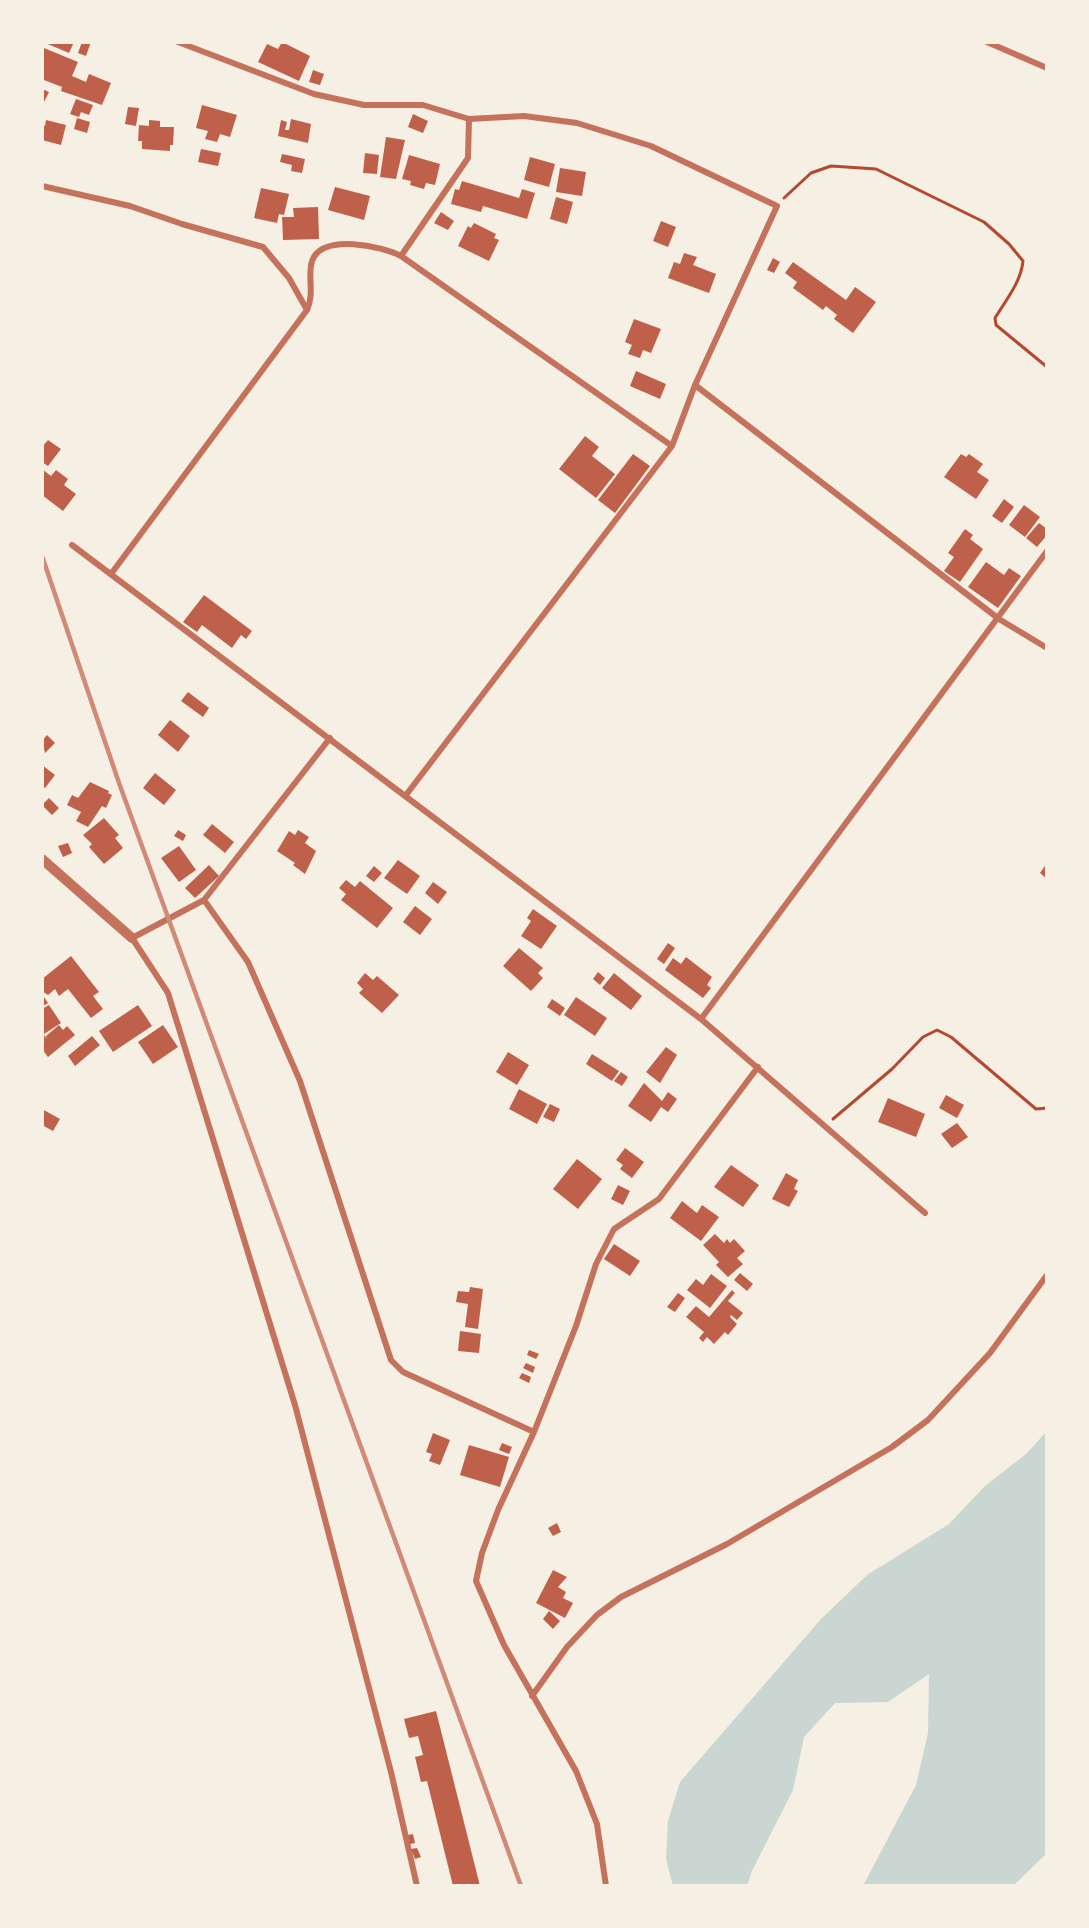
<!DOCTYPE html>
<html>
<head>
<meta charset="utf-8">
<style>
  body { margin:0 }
  #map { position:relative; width:1089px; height:1928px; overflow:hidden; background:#f6efe4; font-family:"Nunito Sans",sans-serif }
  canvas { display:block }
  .frame { position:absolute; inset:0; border:44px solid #f6efe4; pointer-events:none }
</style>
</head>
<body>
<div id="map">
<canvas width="1089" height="1928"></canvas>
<div class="frame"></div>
</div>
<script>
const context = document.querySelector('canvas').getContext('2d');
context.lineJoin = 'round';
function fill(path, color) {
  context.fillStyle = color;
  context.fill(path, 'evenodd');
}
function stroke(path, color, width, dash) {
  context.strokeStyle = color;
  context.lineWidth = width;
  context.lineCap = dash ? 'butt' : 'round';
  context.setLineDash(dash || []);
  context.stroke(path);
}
const water = new Path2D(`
  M1047,1431V1853L1013,1886H863L916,1785L928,1733L929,1674L888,1702L835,1703L804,1737L793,1790L752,1871L747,1886H673L666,1859L668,1821L680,1782L821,1619L867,1575L949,1524L985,1486L1026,1454Z`);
const building = new Path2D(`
  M43,42H74L69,53Z
  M82,42H91L86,56L78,53Z
  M282,42L310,56L299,81L258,62L267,44L278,49Z
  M44,48L78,62L72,76L86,82L89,74L111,83L102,105L61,91L62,87L44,80L42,53Z
  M313,70L324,74L320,85L309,82Z
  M42,89L49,92L42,106Z
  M76,99L93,105L89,115L81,112L79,117L70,114Z
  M202,105L237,115L230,137L220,134L217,142L205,139L208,131L196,128Z
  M128,107L139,108L136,126L125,124Z
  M413,114L428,121L423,133L408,127Z
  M77,118L90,122L87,133L74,129Z
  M291,119L311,124L308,143L278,136L281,120L287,122L285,130H289Z
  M46,120L66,125L61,145L42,140V125L45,126Z
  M149,120L160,121V127H174L173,145H170V151L142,149V141H138L139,125L149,126Z
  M386,137L405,140L396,179L380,177Z
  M201,149L221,153L218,166L198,162Z
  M365,153L379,155L377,174L363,173Z
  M282,154L305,159L302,173L291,171L292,165L280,162Z
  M409,155L440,164L435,185L426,183L424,189L410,185L411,181L402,179Z
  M530,157L555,164L549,187L524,180Z
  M560,168L586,172L582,196L556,192Z
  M462,181L519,198L522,189L535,193L527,219L483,206L481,212L451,204L455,189L459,190Z
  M335,187L370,196L364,220L328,210Z
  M261,188L289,194L284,215L279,214L277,223L254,218Z
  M556,197L573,202L567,224L550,219Z
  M318,207L319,239L283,240L282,217H294L293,208Z
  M441,212L454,221L448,230L434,223Z
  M661,221L676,227L668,247L653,241Z
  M474,223L496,234L494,238L499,240L489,261L458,246L468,226L471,228Z
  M684,253L697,257L693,265L716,274L709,293L668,278L674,262L680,264Z
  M773,258L780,262L774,273L767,270Z
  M793,262L846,300L855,287L876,302L853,333L834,319L837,315L826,306L823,310L793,288L797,282L785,273Z
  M634,319L661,329L651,353L643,350L640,358L628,354L632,345L625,342Z
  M636,371L666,384L660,399L630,386Z
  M585,436L599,447L592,456L615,474L596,498L559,469Z
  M48,440L61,449L48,466L42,462V447Z
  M633,454L650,466L615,513L598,500Z
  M961,454L966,457L969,454L983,464L977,472L989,480L976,499L944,477Z
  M42,469L51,476L56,470L68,479L64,485L76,494L63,511L42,495Z
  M1004,499L1014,507L1002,523L992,516Z
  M1024,505L1040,517L1025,537L1009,525Z
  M1039,523L1047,529V535L1037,547L1026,538Z
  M965,529L973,535L970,539L983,549L960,582L944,571L954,557L948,553Z
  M986,562L1004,575L1009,568L1021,576L998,608L968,587Z
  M204,595L252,631L246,639L241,635L232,648L202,625L197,632L183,622Z
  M188,692L209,708L203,717L181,701Z
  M170,720L190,736L178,752L158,735Z
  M47,735L55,743L45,753L42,741Z
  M42,765L55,775L45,788L42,786Z
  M155,773L176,790L164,805L143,788Z
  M90,782L109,791L108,793L112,795L106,808L102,806L88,827L76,821L81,812L67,805L72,795L78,798Z
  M49,798L59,808L52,815L42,805Z
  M104,818L119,835L115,838L123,848L104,864L89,847L92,844L83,835Z
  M212,824L234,842L225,853L203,835Z
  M178,830L186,835L183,841L174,836Z
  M298,830L309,837L305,843L316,851L305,874L293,865L295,863L277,851L289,831L295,835Z
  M68,843L72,853L63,857L58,846Z
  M179,846L196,870L179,882L161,858Z
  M398,860L420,876L407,894L384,878Z
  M1047,863V879L1040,873Z
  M209,865L219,876L195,898L185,888Z
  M374,866L382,873L374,882L366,876Z
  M346,880L355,887L360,881L393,908L377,928L341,900L346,894L339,888Z
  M433,882L447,892L438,904L425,893Z
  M415,906L432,919L420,935L403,922Z
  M533,909L557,926L541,949L521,936L531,921L527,918Z
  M668,943L675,948L664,964L657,959Z
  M519,948L543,968L538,973L543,978L531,991L503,966Z
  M71,956L99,992L93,996L103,1009L91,1018L68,989L59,996L55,989L48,995L42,991V979Z
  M686,957L712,977L707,985L711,988L703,998L665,970L673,958L681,964Z
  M598,972L605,978L600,985L593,979Z
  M365,973L373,980L377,976L399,995L382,1013L359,993L363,989L357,983Z
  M614,973L642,996L631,1010L602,988Z
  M42,994L48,1003L42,1007Z
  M576,997L607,1018L595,1036L564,1015Z
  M552,999L565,1008L560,1016L547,1007Z
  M49,1005L61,1023L44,1034L42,1031V1009Z
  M138,1005L152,1026L113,1052L99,1031Z
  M59,1025L63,1030L67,1026L75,1035L48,1057L42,1049V1032L47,1039L46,1036Z
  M163,1025L178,1047L153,1064L138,1042Z
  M92,1036L100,1045L75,1066L68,1056Z
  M666,1047L677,1055L660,1083L646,1072Z
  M508,1052L529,1065L517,1085L496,1072Z
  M592,1054L619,1071L612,1081L586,1064Z
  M621,1072L628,1077L622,1086L614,1081Z
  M644,1083L662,1101L668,1092L677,1099L668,1112L661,1107L651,1122L628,1106Z
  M519,1089L547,1104L537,1124L509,1109Z
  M946,1095L964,1105L957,1118L939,1108Z
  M888,1098L925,1114L916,1137L878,1122Z
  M550,1104L560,1109L554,1122L543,1117Z
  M42,1109L60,1119L53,1131L42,1125Z
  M957,1123L968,1137L952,1148L941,1134Z
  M625,1148L644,1162L632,1178L620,1169L623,1165L616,1160Z
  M577,1159L602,1179L578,1209L553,1189Z
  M731,1165L759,1185L743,1207L714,1187Z
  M786,1173L798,1180L794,1189L798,1191L789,1207L772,1199Z
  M618,1185L630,1191L623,1205L611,1199Z
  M682,1201L697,1213L702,1205L719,1217L701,1241L670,1218Z
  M715,1234L724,1243L727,1239L730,1243L734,1239L745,1251L737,1258L743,1264L728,1277L716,1265L719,1262L703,1245Z
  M614,1244L640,1261L630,1276L604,1259Z
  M740,1273L753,1284L747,1291L734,1280Z
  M711,1274L727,1286L710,1308L687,1290L696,1279L703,1285Z
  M470,1287L483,1289L478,1329L465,1327L468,1304L456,1302L458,1291L469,1292Z
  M732,1290L735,1293L728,1301L743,1313L737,1320L731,1315L730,1317L737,1324L728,1335L725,1332L714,1344L707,1337L703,1342L699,1338L704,1332L686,1317L696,1306L709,1317Z
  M678,1293L685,1298L675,1312L667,1307Z
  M460,1331L481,1334L479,1353L458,1351Z
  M529,1350L539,1354L536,1359L527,1355Z
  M526,1363L535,1367L533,1373L523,1368Z
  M522,1373L531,1377L529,1383L519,1378Z
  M433,1433L450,1440L440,1465L429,1461L432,1454L426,1452Z
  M502,1443L512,1447L509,1454L499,1450Z
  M469,1445L509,1457L500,1487L460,1475Z
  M557,1523L561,1532L553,1536L548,1528Z
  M553,1570L567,1577L558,1587L566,1592L563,1598L573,1603L565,1618L536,1603Z
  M549,1611L560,1621L553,1629L543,1619Z
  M436,1711L480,1886H453L427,1781L421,1782L415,1757L423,1755L418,1736L409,1738L404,1719Z
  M413,1834L415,1843L410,1844L408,1835Z
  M417,1848L421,1857L415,1859L411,1849Z`);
const path = new Path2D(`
  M784,198L811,173L831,166L876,169L984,222L1009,244L1023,261C1021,282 1006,300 995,318L996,325L1047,367
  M833,1119L892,1069L923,1037L937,1030L951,1037L1036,1109L1047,1108`);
const minor = new Path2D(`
  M178,42L314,94L364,105H423L469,119L524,116L577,123L651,146L777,206L695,385L672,446L406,795
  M987,42L1047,68
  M42,186L130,206L182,224L263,247L289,278L307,310
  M401,256L468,158L469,119
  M695,385L999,619L1047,648
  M72,545L701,1019L925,1213
  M111,574L307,310C315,292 307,277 312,261C322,233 382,246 401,256L672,446
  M330,738L204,900L132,938L168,993L295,1405L391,1772L417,1886
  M204,900L248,962L300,1081L391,1360L403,1372L534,1432
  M701,1019L1047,551
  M532,1696L567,1647L597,1615L621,1597L727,1544L892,1447L928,1420L990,1353L1047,1275
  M606,1886L597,1824L576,1771L504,1645L476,1581L482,1553L498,1510L534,1432L576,1326L596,1264L614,1229L659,1199L758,1067`);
const tertiary = new Path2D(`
  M42,859L132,938`);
const rail = new Path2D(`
  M42,556L119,783L521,1886`);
fill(water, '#c9d6d2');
fill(building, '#bf614a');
stroke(path, '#b5482f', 3);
stroke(minor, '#c5725c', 6);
stroke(tertiary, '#c5725c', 10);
stroke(rail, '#cf8b77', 4.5);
</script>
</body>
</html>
